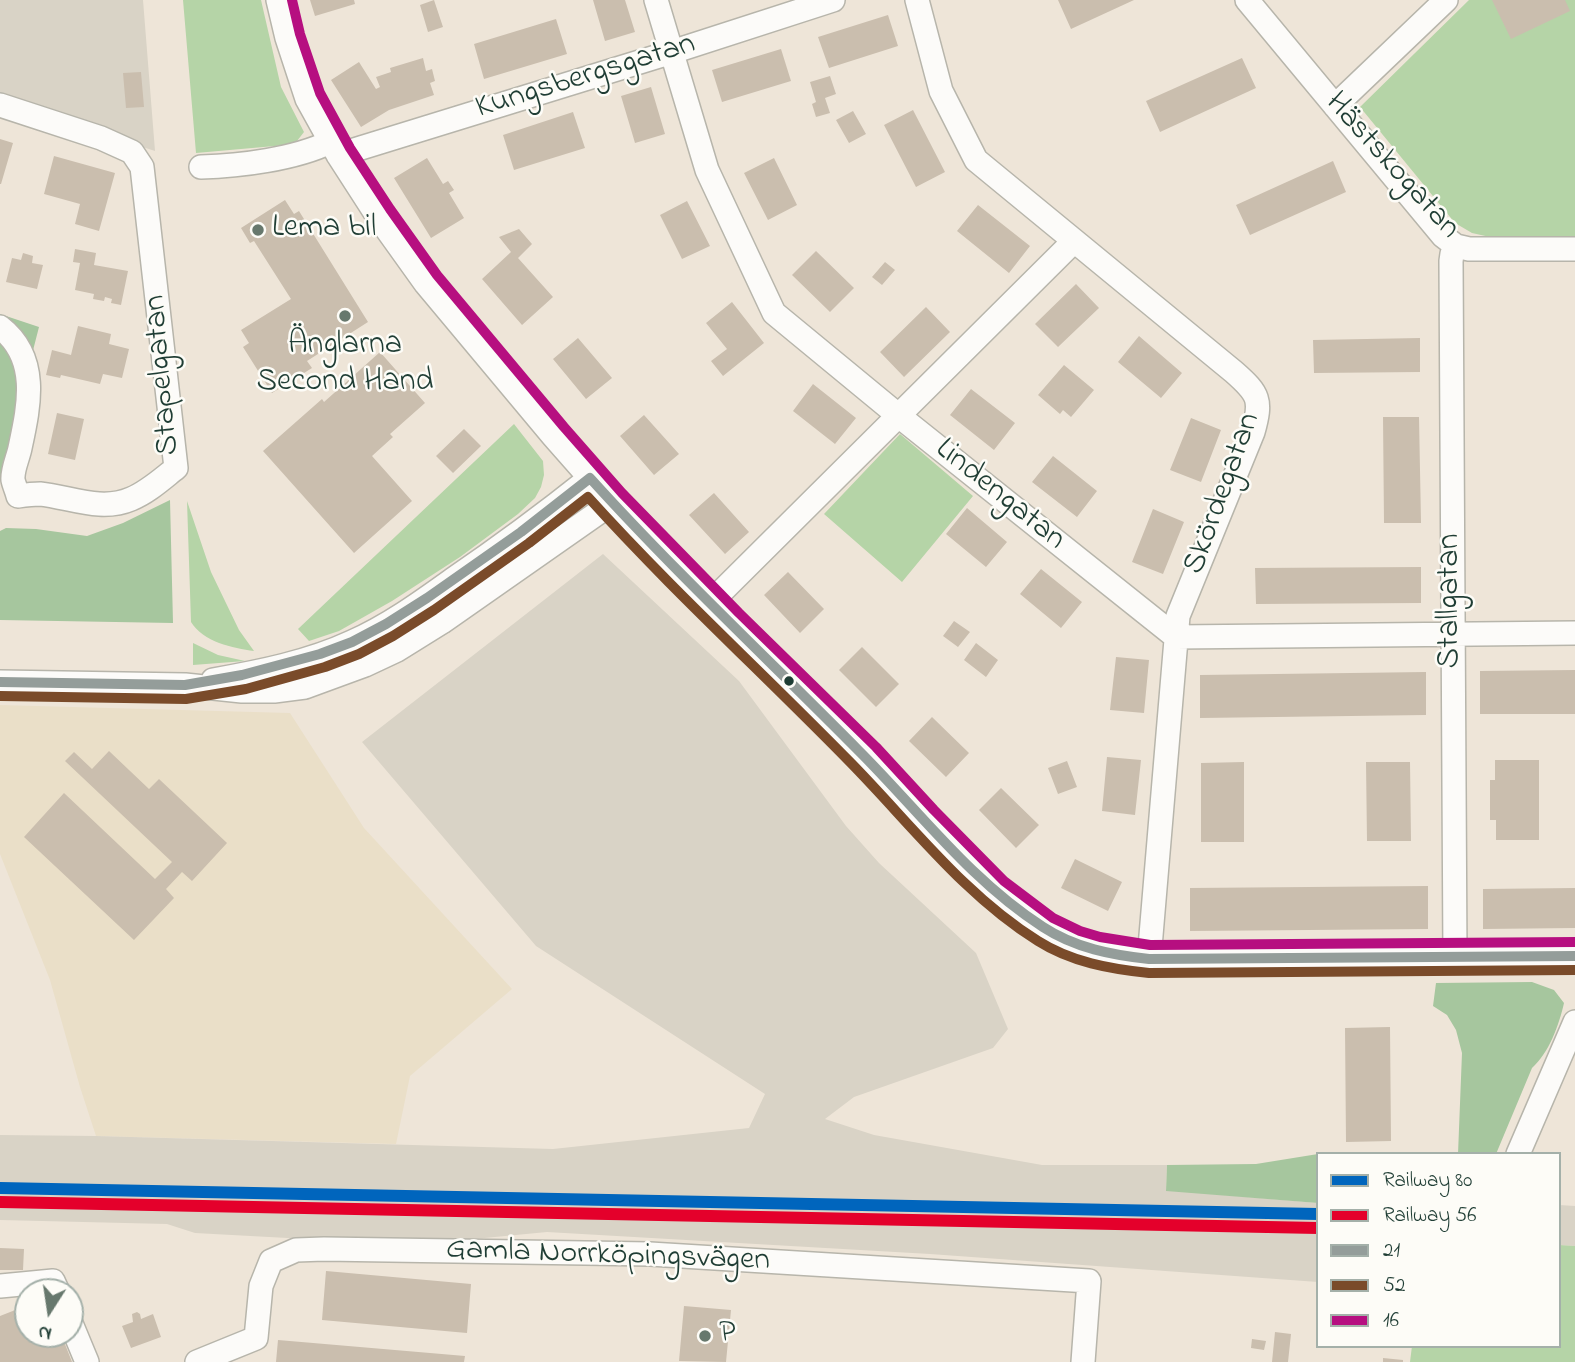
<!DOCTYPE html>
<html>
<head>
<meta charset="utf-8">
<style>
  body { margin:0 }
  #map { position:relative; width:1575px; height:1362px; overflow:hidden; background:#eee5d8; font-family:"Indie Flower",sans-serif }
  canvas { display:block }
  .legend { position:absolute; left:1316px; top:1152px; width:245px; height:196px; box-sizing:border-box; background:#fdfcf7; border:2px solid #a4b0a9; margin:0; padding:9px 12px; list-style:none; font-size:21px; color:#1f3d34 }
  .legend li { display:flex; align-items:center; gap:14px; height:35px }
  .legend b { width:35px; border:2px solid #a4b0a9 }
  .north { position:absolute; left:14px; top:1278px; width:70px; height:70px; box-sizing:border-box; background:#fdfcf7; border:2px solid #a4b0a9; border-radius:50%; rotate:192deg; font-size:19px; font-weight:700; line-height:28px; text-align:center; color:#1f3d34 }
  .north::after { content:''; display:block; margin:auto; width:24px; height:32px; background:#67786d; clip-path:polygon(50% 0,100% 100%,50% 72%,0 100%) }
</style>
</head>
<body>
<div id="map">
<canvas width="1575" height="1362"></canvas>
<ul class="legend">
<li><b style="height:9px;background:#0065bd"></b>Railway 80</li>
<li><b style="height:9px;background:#e4002b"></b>Railway 56</li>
<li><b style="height:9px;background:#949d9a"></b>21</li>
<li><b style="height:9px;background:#7a4b2a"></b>52</li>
<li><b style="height:9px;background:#b60f80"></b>16</li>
</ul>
<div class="north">N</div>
</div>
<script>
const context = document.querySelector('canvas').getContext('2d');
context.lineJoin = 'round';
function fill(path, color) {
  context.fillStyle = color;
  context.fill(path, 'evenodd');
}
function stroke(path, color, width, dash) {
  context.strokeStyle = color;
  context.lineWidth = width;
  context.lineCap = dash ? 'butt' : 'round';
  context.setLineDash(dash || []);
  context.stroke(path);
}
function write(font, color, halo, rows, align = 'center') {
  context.font = font + ' "Indie Flower",sans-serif';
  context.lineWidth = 5;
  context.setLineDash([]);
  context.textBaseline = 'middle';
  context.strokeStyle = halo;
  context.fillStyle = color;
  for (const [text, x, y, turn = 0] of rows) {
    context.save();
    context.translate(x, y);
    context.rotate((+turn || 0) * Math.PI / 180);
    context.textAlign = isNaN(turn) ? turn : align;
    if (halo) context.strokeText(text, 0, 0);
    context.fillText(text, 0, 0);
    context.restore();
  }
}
const built = new Path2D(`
  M0,705L290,713L364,828L512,989L410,1076L396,1144L96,1136L80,1087L50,980L0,854Z`);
const industrial = new Path2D(`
  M0,0H143L155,151L0,100Z
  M603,554L739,681L846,826L879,863L976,953L1008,1029L993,1048L854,1097L825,1119L874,1135L1042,1165H1167L1166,1190L1318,1203V1282L930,1254L547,1232L474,1239L343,1241L195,1233L167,1224L0,1220V1135L96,1136L553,1149L749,1128L765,1094L536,946L362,742Z
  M1559,1205L1575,1206V1246L1559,1245Z`);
const green = new Path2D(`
  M183,0H261L281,87L304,132L297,141L286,145L196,153Z
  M1469,0H1575V236L1490,237L1472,233L1455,223L1360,107Z
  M514,424L543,461L544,475L541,487L535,498L518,514L460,557L392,601L339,631L309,641L298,629Z
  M900,434L973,496L902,582L824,514Z
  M187,501L211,572L239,630L254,651C233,648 203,642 191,622Z
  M193,643L218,655L245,661L193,665Z
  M1559,1245L1575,1246V1362H1410L1412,1346H1559Z`);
const forest = new Path2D(`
  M0,314L39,327L0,479Z
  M170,500L173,623L0,620V531L6,528L36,529L87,536L123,523Z
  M1532,982L1554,990L1564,1003C1559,1025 1549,1053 1532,1068L1496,1154H1458L1462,1053L1456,1030L1447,1015L1433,1006L1436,983Z
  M1318,1154V1203L1166,1191L1167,1165L1256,1164Z`);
const building = new Path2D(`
  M310,0H354L355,4L315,16Z
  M434,0L443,27L428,32L420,5Z
  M593,0H625L635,32L605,41Z
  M1058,0H1134L1071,29Z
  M1492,0H1565L1570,11L1511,39Z
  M888,15L898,46L829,68L818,37Z
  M556,19L567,54L484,79L474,44Z
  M781,49L791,81L722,102L712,70Z
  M423,58L426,71L432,69L435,81L430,83L434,95L389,110L361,127L331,80L359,62L376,89L380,87L376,77L391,72L390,68Z
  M1242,58L1256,88L1160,132L1146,101Z
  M141,72L144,107L126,108L123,73Z
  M830,76L836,94L825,98L830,113L816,117L812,104L816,102L810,82Z
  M651,87L665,134L635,143L621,96Z
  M913,110L945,172L916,187L884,125Z
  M853,111L866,134L849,143L836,120Z
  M573,112L585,148L514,170L503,135Z
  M0,139L13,143L1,184H0Z
  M54,156L115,173L99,231L75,224L80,204L44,194Z
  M427,158L443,184L448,181L454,190L449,193L464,218L431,238L394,178Z
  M774,158L797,205L768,220L744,173Z
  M1333,161L1346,192L1250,235L1236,205Z
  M285,200L294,214L299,211L368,322L307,361L312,368L272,393L243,347L249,343L241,330L291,299L254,241L250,243L241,228Z
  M687,201L710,246L682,259L660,215Z
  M978,205L1030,246L1009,273L957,231Z
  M519,229L532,244L518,258L553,297L522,325L482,279L511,252L499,237Z
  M75,249L96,253L94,265L128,271L121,305L111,303L112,299L105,297L104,301L93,299L94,294L75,290L80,263L73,262Z
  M816,251L854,288L830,312L792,275Z
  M23,253L33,256L32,263L43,265L37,289L6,282L12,258L21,260Z
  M885,262L895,270L882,285L872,277Z
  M1076,284L1099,308L1058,347L1035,324Z
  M732,302L764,343L723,376L711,361L727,349L706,323Z
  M926,307L950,332L904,377L880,352Z
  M78,326L111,334L109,344L129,349L122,378L103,374L100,384L61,375L60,378L46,375L52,350L71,355Z
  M1139,336L1182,373L1161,398L1118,362Z
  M578,338L612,378L586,399L553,359Z
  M1420,338V372L1314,373L1313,340Z
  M380,352L425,403L390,434L393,437L372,456L412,501L354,553L263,451L322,399L324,402Z
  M1064,365L1094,390L1071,417L1063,410L1060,414L1038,395Z
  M813,384L856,418L835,444L793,411Z
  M971,389L1015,423L994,450L950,415Z
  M57,413L84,419L75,460L48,454Z
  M644,415L679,454L654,475L620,436Z
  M1383,417H1419L1421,523H1384Z
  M1191,418L1221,430L1201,482L1170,470Z
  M464,429L481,446L453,473L436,456Z
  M1053,456L1097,491L1077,517L1032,482Z
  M714,493L749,532L725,554L689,515Z
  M967,508L1007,542L986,567L946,534Z
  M1153,509L1184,522L1163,574L1132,562Z
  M1421,567V603L1256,604L1255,568Z
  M1041,569L1082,602L1061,628L1020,594Z
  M788,572L824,609L800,633L764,595Z
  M954,621L970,632L958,647L943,636Z
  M976,643L998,660L986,677L964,660Z
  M862,647L899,684L876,707L839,670Z
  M1116,657L1149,660L1144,713L1110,710Z
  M1575,670V714H1480V671Z
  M1426,672V715L1200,718V675Z
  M932,717L969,753L946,777L909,741Z
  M109,751L149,789L159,779L227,843L192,881L182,872L166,889L174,898L134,940L24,837L64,793L155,879L172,862L65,761L74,752L92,769Z
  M1107,757L1141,760L1135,815L1102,811Z
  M1495,760H1539V840H1496V820H1490V780H1495Z
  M1067,761L1077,787L1058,794L1048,768Z
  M1244,762V842H1201V763Z
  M1366,762H1410L1411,841H1367Z
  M1001,788L1039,825L1016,848L979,810Z
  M1075,859L1122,882L1108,911L1061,888Z
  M1428,886V929L1190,931V888Z
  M1575,888V928L1483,929V889Z
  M1390,1027L1391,1141L1346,1142L1345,1028Z
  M0,1248L24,1249L23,1270H0Z
  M326,1271L471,1284L467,1333L322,1320Z
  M28,1305V1334H61L72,1362H0V1316Z
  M684,1306L731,1310L726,1362L679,1361Z
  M137,1312L140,1314L141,1319L153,1314L161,1337L131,1348L122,1326L133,1322L132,1314Z
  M1275,1332L1291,1334L1288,1362H1272Z
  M1252,1339L1266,1341L1264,1350L1251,1348Z
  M278,1340L465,1356L464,1362H276Z
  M1383,1358L1403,1360V1362H1383Z`);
const minor = new Path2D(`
  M278,0L287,38L307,99L338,155L378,217L426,284L553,436L612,503L729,623L866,757L924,820L995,892L1046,930L1075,944L1097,951L1149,959L1575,956
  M656,0L707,170L774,313L899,416L1176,637L1575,633
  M917,0L941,91L976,160L1234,372C1259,394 1262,400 1253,432L1178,616L1149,959
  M1247,0L1443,236L1456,246L1469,249H1575
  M0,105L101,138L132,152L142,167L176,468C162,479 148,492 131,499C101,512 70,497 40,494C33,494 25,495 18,496C17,491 14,485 13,480C12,470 18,458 20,448C29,406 40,358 0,327
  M1335,106L1446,0
  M338,155L672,52L833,0
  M201,167C240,166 295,159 330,142
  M710,603L1074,241
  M213,680C259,672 309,662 352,642C388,626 420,603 452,580C499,548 545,514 590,478
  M0,682L185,685L242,691H274L305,687L365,665L397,650L442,622L612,503
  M1455,958L1451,261L1452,254L1456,246
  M1518,1154L1575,1022
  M0,1286L53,1281L58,1292
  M70,1321L87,1362
  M197,1362L256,1338L261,1286L271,1261L296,1250L324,1249L650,1254L1089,1281L1083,1362`);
const bus1 = new Path2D(`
  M0,682L185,685L242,675L320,654L352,642L386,624L427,598L521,532L590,478C676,573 769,660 859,751C919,811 971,881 1043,927C1075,948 1112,955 1149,959L1575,956`);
const bus2 = new Path2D(`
  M0,696L186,699L246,689L325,667L359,654L393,636L434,610L529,543L588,497C671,589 763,673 850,762C910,823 964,895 1038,941C1071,962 1110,969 1149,973L1575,970`);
const bus3 = new Path2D(`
  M292,0L300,34L320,93L350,148L390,209L437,275L564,427L622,493L739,613L876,747L934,810L1004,881L1053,918L1080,931L1100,937L1150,945L1575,942`);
const rail1 = new Path2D(`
  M0,1188L1318,1214`);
const rail2 = new Path2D(`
  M0,1202L1318,1228`);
const markers = [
  [258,230,7,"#67786d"],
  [345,316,7,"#67786d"],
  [789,681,6,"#1f3d34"],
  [705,1336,7,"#67786d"]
];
const streetNames = [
  ["Kungsbergsgatan",586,78,-17],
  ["Hästskogatan",1391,167,48],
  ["Stapelgatan",164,375,-95],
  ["Skördegatan",1224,494,-70],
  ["Lindengatan",999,496,39],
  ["Stallgatan",1452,601,-90],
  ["Gamla Norrköpingsvägen",608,1257,2]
];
const poiNames = [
  ["Lema bil",272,230],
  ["Änglarna",345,347,"center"],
  ["Second Hand",345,384,"center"],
  ["P",719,1336]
];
fill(built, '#eadfc8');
fill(industrial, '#d9d3c6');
fill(green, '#b5d4a7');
fill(forest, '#a6c69e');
fill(building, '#cabeae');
stroke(minor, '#b7b5ab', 26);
stroke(minor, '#fcfbf9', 23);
stroke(bus1, '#949d9a', 10);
stroke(bus2, '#7a4b2a', 10);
stroke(bus3, '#b60f80', 10);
stroke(rail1, '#0065bd', 12);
stroke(rail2, '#e4002b', 12);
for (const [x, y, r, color] of markers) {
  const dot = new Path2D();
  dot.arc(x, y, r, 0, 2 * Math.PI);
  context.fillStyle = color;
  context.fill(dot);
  stroke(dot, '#fdfcf7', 2.5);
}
write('32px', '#1f3d34', '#fdfcf7', streetNames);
write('32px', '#1f3d34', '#fdfcf7', poiNames, 'left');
</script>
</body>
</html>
